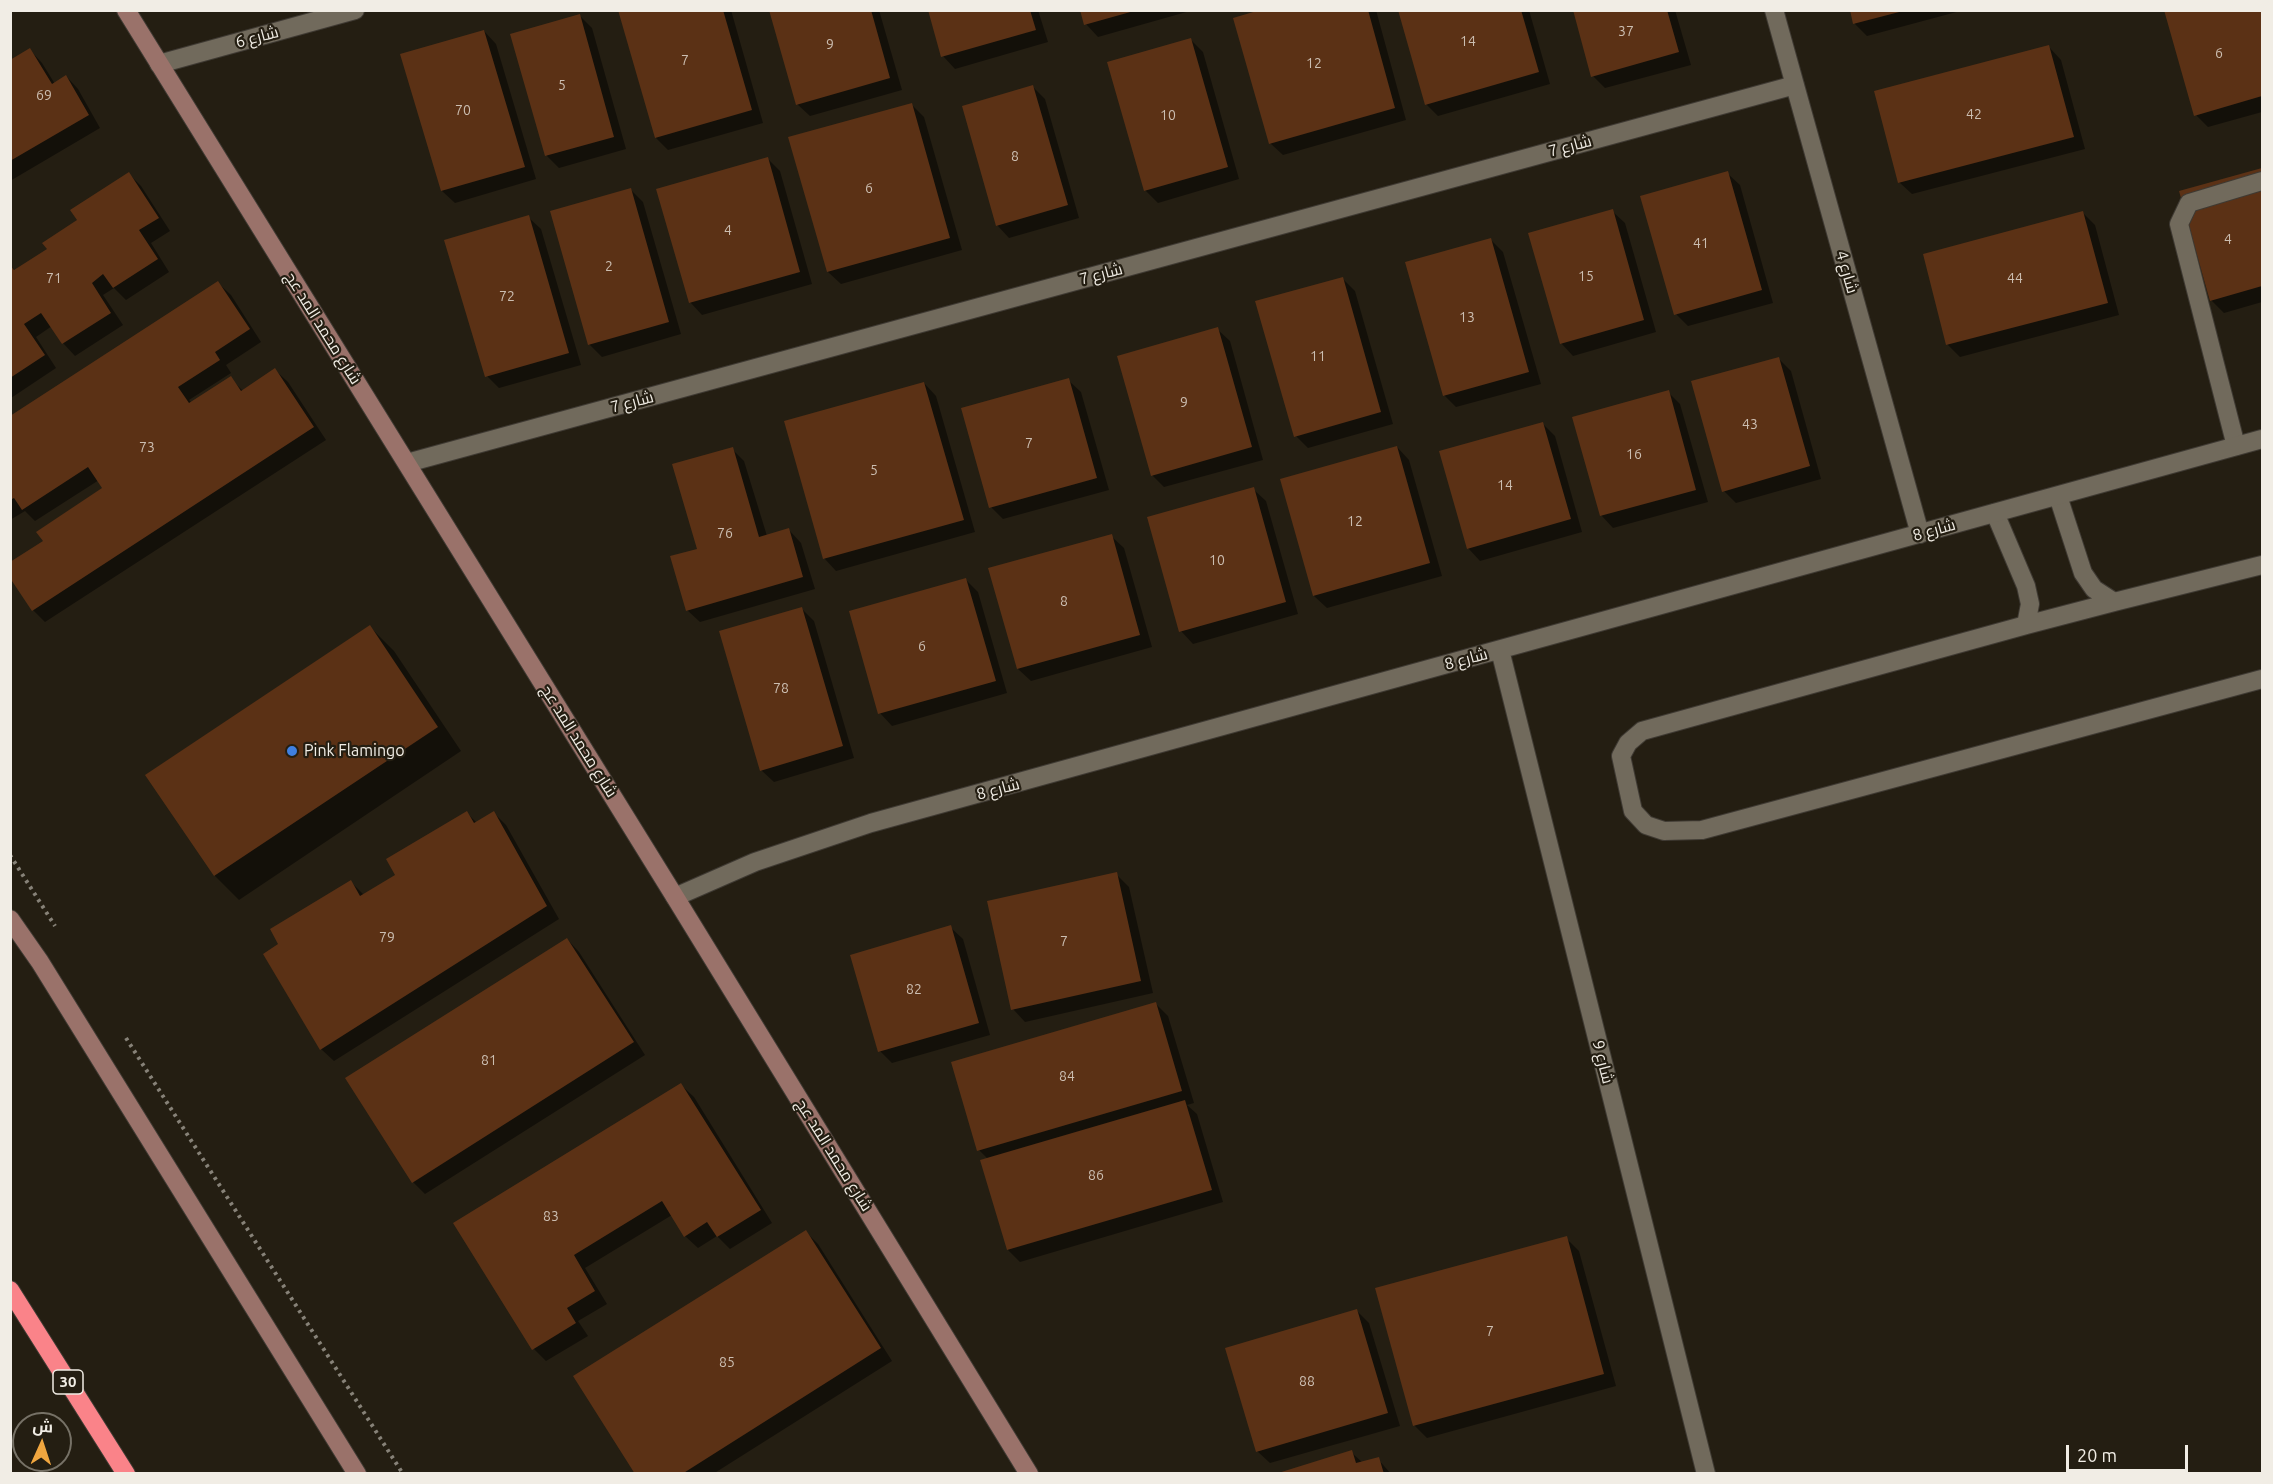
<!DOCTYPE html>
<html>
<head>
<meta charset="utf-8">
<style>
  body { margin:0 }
  #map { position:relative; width:2273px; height:1484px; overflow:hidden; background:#241e12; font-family:Ubuntu,Cairo,sans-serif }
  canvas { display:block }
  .frame { position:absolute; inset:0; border:12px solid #f1ede5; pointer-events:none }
  .north { position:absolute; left:12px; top:1412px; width:60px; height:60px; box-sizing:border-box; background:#241e12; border:2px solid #767166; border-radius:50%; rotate:3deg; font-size:16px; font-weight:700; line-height:24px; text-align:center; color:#f1ede5 }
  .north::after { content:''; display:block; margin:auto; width:21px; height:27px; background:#f0a63f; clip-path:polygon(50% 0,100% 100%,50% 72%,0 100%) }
  .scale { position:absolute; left:2066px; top:1445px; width:122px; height:27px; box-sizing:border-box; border:3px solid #f1ede5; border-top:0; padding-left:8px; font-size:18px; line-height:21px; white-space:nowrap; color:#f1ede5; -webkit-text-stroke:4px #241e12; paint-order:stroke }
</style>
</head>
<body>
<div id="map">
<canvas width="2273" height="1484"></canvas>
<div class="frame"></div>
<div class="north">ش</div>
<div class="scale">20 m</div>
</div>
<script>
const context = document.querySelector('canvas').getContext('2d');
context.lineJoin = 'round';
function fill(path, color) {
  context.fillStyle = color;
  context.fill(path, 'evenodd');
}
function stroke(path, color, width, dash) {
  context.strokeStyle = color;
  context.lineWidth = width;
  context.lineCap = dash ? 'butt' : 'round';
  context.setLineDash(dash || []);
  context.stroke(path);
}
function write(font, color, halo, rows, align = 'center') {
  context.font = font + ' Ubuntu,Cairo,sans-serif';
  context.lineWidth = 4.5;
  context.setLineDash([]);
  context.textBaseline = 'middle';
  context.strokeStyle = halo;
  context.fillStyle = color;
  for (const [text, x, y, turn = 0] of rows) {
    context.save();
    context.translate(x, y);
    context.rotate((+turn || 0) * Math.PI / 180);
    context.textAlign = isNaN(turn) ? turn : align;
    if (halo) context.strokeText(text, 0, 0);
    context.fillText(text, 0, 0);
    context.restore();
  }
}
const shadow = new Path2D(`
  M619,10H731L763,123L668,150L656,138Z
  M771,10H879L902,90L810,116L797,104Z
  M929,10H1038L1048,42L955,69L943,56Z
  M1082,10H1190V11L1098,37L1086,24Z
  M1265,10H1376L1406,120L1283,155L1270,143Z
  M1401,10H1529L1550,84L1438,116L1426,104Z
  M1574,10H1675L1691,65L1605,88L1593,76Z
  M1851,10H1964L1867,36L1855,24Z
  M2166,10H2262V112L2208,127L2196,115Z
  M580,16L592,28L626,149L559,168L547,156L512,35Z
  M484,31L496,44L536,179L455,203L442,191L402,55Z
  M1191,40L1203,52L1239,179L1158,203L1145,190Z
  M2049,47L2061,60L2085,149L1912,194L1899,182Z
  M30,50L42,63L55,84L66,76L78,89L100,128L10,181V62Z
  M1033,87L1045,99L1079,218L1009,238L997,225Z
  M911,104L924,117L962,250L841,284L828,272Z
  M767,158L780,171L812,284L702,315L690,302Z
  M2262,169V302L2224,313L2211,300L2181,192Z
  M1727,173L1740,185L1773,303L1688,326L1676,314Z
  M129,174L141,186L170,231L151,243L169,272L126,300L114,288L103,295L123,325L75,356L63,343L52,326L36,337L56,368L11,398L10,266L16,271L49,249Z
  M631,190L643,202L681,334L602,357L589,344Z
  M1612,211L1625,223L1656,332L1573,356L1561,343Z
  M2083,213L2095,225L2119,315L1960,357L1947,344Z
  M528,217L541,229L581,365L499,388L487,376Z
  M1490,239L1503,252L1541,384L1456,407L1444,395Z
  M1342,278L1355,291L1393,424L1308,448L1296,436Z
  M218,283L231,295L261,342L226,365L231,373L189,400L192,403L230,378L243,391L275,370L288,382L326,440L45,622L33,610L45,542L104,489L99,480L35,521L25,511L10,520V418Z
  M1217,329L1230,341L1263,460L1164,487L1152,475Z
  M1778,358L1791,371L1821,479L1736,503L1724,491Z
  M1068,380L1081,392L1109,490L1003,519L991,507Z
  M924,383L936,396L975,532L836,571L824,558Z
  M1668,392L1680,404L1708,502L1613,528L1601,515Z
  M1543,424L1555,436L1582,532L1480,561L1468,548Z
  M1397,447L1409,460L1442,576L1327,608L1314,596L1281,480Z
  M732,449L744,461L767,536L789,530L801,543L815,589L700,622L687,610L699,550Z
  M1253,489L1266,501L1298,614L1193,644L1181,631Z
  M1111,536L1124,548L1152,647L1031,681L1018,669Z
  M966,580L978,592L1007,693L892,726L880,713Z
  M801,608L814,621L854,758L774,782L761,770Z
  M370,627L394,651L461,751L239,900L215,876L147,775Z
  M467,813L477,823L494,813L506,825L559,919L334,1061L321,1049L280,945L351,882L364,895L397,875Z
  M1116,874L1129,887L1153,993L1025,1022L1013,1009Z
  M950,927L963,939L990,1035L892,1063L880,1051Z
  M567,939L579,952L645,1055L425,1194L413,1182Z
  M1156,1004L1168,1016L1194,1103L1187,1105L1197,1114L1223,1202L1020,1262L1008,1250L988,1159L979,1150Z
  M681,1085L694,1097L772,1223L730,1249L717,1236L698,1248L685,1236L672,1215L585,1268L607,1304L578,1321L588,1336L546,1361L534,1349L455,1223Z
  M806,1232L818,1244L892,1361L713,1474H637Z
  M1566,1238L1579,1251L1616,1386L1427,1438L1414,1425Z
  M1357,1311L1369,1323L1400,1426L1270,1463L1257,1451Z
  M1351,1452L1363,1463L1378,1459L1391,1474H1278Z`);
const building = new Path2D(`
  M618,10H723L752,110L655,138Z
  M769,10H871L890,78L796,105Z
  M928,10H1030L1036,30L941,57Z
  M1080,10H1133L1134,11L1084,25Z
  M1260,10H1368L1395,108L1269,144L1233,18Z
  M1398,10H1521L1539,72L1425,105Z
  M1573,10H1667L1679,52L1591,77Z
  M1850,10H1903V11L1853,24Z
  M2164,10H2262V96L2194,116Z
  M580,14L614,137L545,156L510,34Z
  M484,30L525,167L441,191L400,54Z
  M1191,38L1228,167L1144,191L1107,62Z
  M2049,45L2074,137L1898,183L1874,91Z
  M30,48L52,84L66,75L89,115L10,161V60Z
  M1033,85L1068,205L996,226L962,106Z
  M912,103L950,238L827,272L788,137Z
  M768,157L800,272L689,303L656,189Z
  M2262,168V286L2210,301L2179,191Z
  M1728,171L1762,290L1674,315L1640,196Z
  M129,172L159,218L139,230L158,259L113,288L103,274L92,283L111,313L62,344L41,313L24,324L45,355L10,378V265L14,270L47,249L42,243L77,220L70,210Z
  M631,188L669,322L588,345L550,211Z
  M1613,209L1644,320L1560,344L1528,233Z
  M2083,211L2108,303L1946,345L1923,254Z
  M529,215L569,353L485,377L444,240Z
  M1491,238L1529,372L1443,396L1405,262Z
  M1343,277L1381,412L1294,437L1255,301Z
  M218,281L250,329L215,352L220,360L178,387L189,403L231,376L241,391L275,368L314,427L32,611L10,578V562L43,541L36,532L102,488L88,467L22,510L14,498L10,500V416Z
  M1218,327L1252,447L1151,476L1117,356Z
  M1779,357L1810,466L1722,492L1691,381Z
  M1069,378L1097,478L989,508L961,408Z
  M924,382L964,520L823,559L784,421Z
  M1669,390L1696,490L1600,516L1572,417Z
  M1543,422L1571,519L1467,549L1439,451Z
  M1397,446L1430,563L1313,596L1280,479Z
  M733,447L759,537L789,528L803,577L686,611L670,556L697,549L672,464Z
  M1254,487L1286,602L1179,632L1147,517Z
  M1112,534L1140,635L1017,669L988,568Z
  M966,578L996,681L878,714L849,611Z
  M802,607L843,746L760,771L719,631Z
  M370,625L438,727L214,876L145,775Z
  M467,811L474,823L494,811L547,906L320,1050L263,954L278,944L270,929L351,880L360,896L395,875L386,859Z
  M1117,872L1141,981L1011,1010L987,901Z
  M951,925L979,1023L878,1052L850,955Z
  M567,938L634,1042L412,1183L345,1078Z
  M1156,1002L1182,1091L977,1151L951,1062Z
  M681,1083L761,1210L717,1237L707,1222L684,1237L662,1201L574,1255L595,1291L567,1308L576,1323L532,1350L453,1223Z
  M1185,1100L1212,1190L1007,1250L980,1160Z
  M806,1230L881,1348L682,1474H635L573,1376Z
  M1567,1236L1604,1374L1413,1426L1375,1288Z
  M1357,1309L1388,1413L1256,1452L1225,1348Z
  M1352,1450L1356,1463L1379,1457L1384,1474H1275Z`);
const path = new Path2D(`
  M10,855L55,926
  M126,1038L403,1474`);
const lane = new Path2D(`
  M2236,446L2179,224L2189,203L2262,181
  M2058,496L2083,573L2094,589L2114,602L2262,565
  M1995,513L2026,586L2030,604L2026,625L1642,731L1628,743L1621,756L1633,811L1646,825L1664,831L1702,830L2262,679
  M2026,625L2114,602`);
const street = new Path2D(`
  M1774,10L1920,534
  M159,64L355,10
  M407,463L1795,85
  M1500,650L1706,1474
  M675,897L755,862L871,823L2262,439`);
const secondary = new Path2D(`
  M126,10L675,897L1029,1474
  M10,919L40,962L357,1474`);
const highway = new Path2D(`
  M10,1290L126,1474`);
const markers = [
  [292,751,6,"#3f7fe0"]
];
const numberNames = [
  ["37",1626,31],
  ["14",1468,41],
  ["9",830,44],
  ["6",2219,53],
  ["7",685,60],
  ["12",1314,63],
  ["5",562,85],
  ["69",44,95],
  ["70",463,110],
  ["42",1974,114],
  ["10",1168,115],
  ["8",1015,156],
  ["6",869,188],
  ["4",728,230],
  ["4",2228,239],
  ["41",1701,243],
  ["2",609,266],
  ["15",1586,276],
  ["71",54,278],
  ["44",2015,278],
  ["72",507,296],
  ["13",1467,317],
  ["11",1318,356],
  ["9",1184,402],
  ["43",1750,424],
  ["7",1029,443],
  ["73",147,447],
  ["16",1634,454],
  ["5",874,470],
  ["14",1505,485],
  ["12",1355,521],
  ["76",725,533],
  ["10",1217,560],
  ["8",1064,601],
  ["6",922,646],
  ["78",781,688],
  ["79",387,937],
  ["7",1064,941],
  ["82",914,989],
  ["81",489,1060],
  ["84",1067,1076],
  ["86",1096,1175],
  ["83",551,1216],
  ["7",1490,1331],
  ["85",727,1362],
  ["88",1307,1381]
];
const shields = [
  [68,1382,30]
];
const shieldNames = [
  ["30",68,1382]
];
const streetNames = [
  ["شارع 6",257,37,-15],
  ["شارع 7",1570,146,-15],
  ["شارع 4",1847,272,74],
  ["شارع 7",1101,274,-15],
  ["شارع محمد المد عج",323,328,58],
  ["شارع 7",632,402,-15],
  ["شارع 8",1934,530,-16],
  ["شارع 8",1466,659,-15],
  ["شارع محمد المد عج",579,741,58],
  ["شارع 8",998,789,-15],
  ["شارع 9",1603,1062,76],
  ["شارع محمد المد عج",834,1155,58]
];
const poiNames = [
  ["Pink Flamingo",304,751]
];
fill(shadow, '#0007');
fill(building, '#5b3115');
stroke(lane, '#3f3a33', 20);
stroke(street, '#3f3a33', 20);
stroke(secondary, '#3f3a33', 20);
stroke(highway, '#3f3a33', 20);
stroke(path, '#878278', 4, [3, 4.5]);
stroke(lane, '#716a5c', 18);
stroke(street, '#716a5c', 18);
stroke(secondary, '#9a726a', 18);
stroke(highway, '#fa8389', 18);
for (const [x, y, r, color] of markers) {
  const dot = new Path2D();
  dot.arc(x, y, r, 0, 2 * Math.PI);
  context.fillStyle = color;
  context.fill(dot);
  stroke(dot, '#241e12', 2);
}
write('14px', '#ccbeb1', null, numberNames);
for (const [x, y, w] of shields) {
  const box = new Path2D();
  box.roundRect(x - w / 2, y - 12, w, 24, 4.5);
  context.fillStyle = '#241e12';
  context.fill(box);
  stroke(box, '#f1ede5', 1.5);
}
write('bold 15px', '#f1ede5', null, shieldNames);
write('16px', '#f1ede5', '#241e12', streetNames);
write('16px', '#f1ede5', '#241e12', poiNames, 'left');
</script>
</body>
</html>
